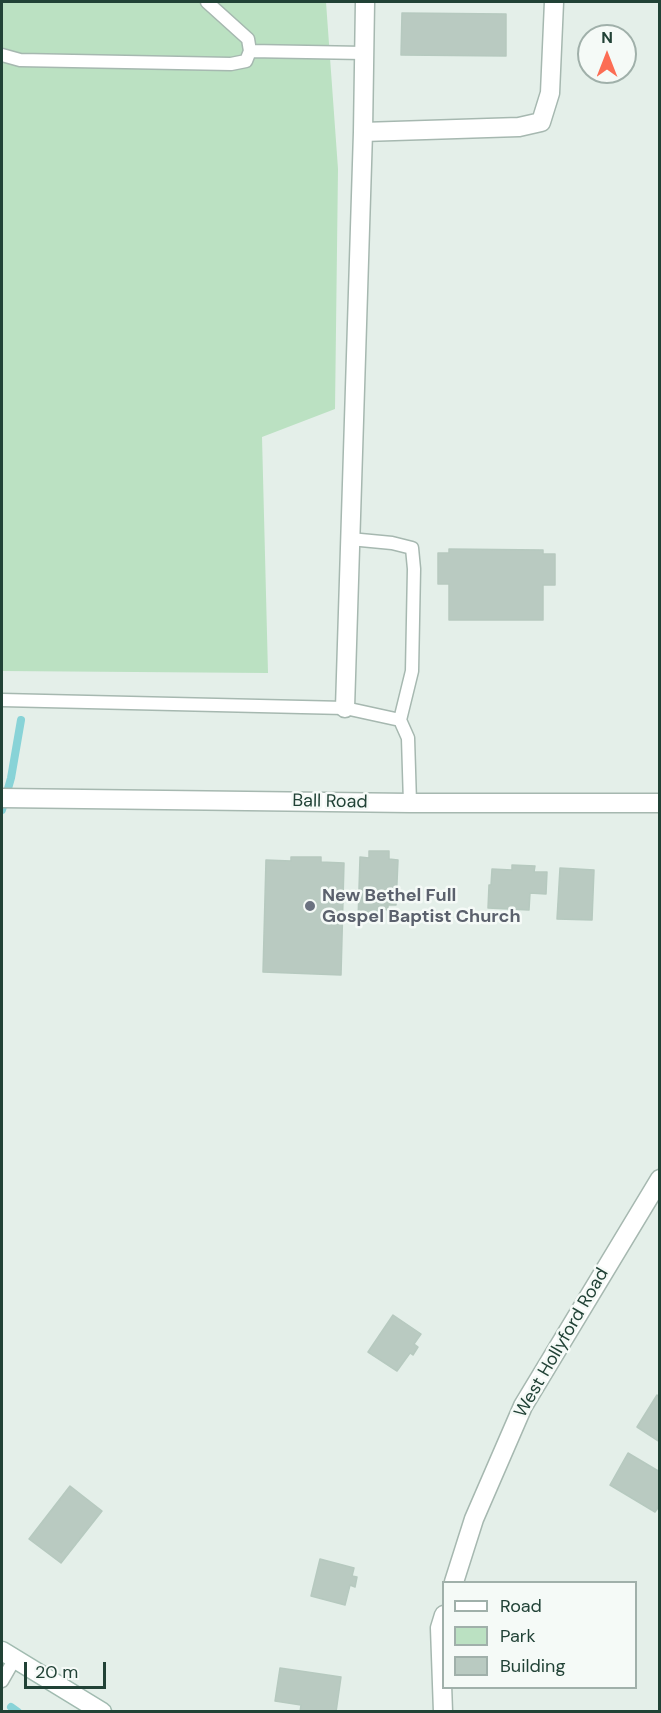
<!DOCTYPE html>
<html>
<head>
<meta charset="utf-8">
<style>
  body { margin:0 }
  #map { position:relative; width:661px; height:1713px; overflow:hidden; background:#e4efe9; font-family:"DM Sans",sans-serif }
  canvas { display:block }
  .frame { position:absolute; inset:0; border:3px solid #214236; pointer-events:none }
  .legend { position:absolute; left:442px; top:1581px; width:195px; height:108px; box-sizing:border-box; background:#f5faf7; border:2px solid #a0b0aa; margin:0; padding:8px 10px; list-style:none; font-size:18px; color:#214236 }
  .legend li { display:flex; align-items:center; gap:12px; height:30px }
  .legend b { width:30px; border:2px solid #a0b0aa }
  .north { position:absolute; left:577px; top:24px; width:60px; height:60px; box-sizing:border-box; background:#f5faf7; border:2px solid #a0b0aa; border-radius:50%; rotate:0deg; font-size:16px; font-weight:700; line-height:24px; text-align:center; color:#214236 }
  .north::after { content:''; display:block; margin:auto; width:21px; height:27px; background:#fc6d54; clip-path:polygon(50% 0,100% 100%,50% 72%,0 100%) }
  .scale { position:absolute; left:24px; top:1662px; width:82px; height:27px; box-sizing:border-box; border:3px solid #214236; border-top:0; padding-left:8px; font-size:18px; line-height:21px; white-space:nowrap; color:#214236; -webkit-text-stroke:4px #f5faf7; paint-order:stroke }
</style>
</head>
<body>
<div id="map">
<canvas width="661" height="1713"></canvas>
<div class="frame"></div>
<ul class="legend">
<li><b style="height:8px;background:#fff"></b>Road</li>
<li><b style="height:16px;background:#bbe1c2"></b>Park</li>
<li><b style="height:16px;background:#b9cac1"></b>Building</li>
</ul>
<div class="north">N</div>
<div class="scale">20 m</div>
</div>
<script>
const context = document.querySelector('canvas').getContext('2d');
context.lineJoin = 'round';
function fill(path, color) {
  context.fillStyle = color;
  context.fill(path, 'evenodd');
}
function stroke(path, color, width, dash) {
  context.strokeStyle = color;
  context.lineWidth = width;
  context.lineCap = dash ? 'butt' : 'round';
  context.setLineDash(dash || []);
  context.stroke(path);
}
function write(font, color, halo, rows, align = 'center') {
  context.font = font + ' "DM Sans",sans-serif';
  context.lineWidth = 5;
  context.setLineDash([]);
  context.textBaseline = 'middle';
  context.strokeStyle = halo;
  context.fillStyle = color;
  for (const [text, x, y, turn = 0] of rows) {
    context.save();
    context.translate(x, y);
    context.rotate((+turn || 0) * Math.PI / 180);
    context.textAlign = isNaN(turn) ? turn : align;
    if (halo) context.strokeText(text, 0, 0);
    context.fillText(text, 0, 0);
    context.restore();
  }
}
const green = new Path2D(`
  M2,2H326L338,169L335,409L262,437L268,673L2,671Z`);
const stream = new Path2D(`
  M2,810L11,778L21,720
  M11,1707L18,1712`);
const building = new Path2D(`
  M402,13L506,14V56L401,55Z
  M449,549L543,550V554H555V585H543V620H449V584H438V553H449Z
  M369,851H389V859L398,860L396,905H388V910L384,909V922L358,921L360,857L369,858Z
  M291,857H321V862L344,863L341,975L263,972L266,860L291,861Z
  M512,865L535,866L534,872H547L546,894L530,893L529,910L488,908L489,885H491L492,869L512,870Z
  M560,868L594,870L592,920L557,919Z
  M393,1315L421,1334L414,1344L418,1347L413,1355L410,1353L397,1371L368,1352Z
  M657,1395L660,1397V1442L637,1427Z
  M628,1453L660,1472V1505L655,1512L610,1485Z
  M70,1486L102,1511L61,1563L29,1539Z
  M320,1559L354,1568L352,1576L357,1577L355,1587L350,1585L345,1605L311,1596Z
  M280,1668L341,1677L336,1712H300L301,1705L275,1701Z`);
const lane = new Path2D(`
  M250,51L364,53
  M2,55L20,60L231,64L246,61L250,51L248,39L207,2
  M350,539L392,543L412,548L414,569L412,671L400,720
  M2,700L345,708L400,720L408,738L410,803
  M2,1681L14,1660`);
const street = new Path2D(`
  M363,132L519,127L541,122L550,93L554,2
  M345,708L363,132L365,2
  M2,798L410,803H660
  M454,1582L474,1519L523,1406L660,1179
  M443,1712L440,1628L444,1615`);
const secondary = new Path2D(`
  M2,1651L102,1712`);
const markers = [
  [310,906,6,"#6b7280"]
];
const streetNames = [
  ["Ball Road",330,802,1],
  ["West Hollyford Road",562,1343,-60]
];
const worshipNames = [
  ["New Bethel Full",322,896],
  ["Gospel Baptist Church",322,917]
];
fill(green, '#bbe1c2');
stroke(stream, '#88d3d7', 8);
fill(building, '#b9cac1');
stroke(building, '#b6c9bf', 1.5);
stroke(lane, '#a6b8b0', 15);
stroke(street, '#a6b8b0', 21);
stroke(secondary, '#a1bbb0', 21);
stroke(lane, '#fff', 12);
stroke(street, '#fff', 18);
stroke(secondary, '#fff', 18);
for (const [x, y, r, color] of markers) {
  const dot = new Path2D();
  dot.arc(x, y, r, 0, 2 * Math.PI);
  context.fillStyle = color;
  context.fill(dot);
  stroke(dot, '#f5faf7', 2);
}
write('18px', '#214236', '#f5faf7', streetNames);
write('bold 18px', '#5b616d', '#f5faf7', worshipNames, 'left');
</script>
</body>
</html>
